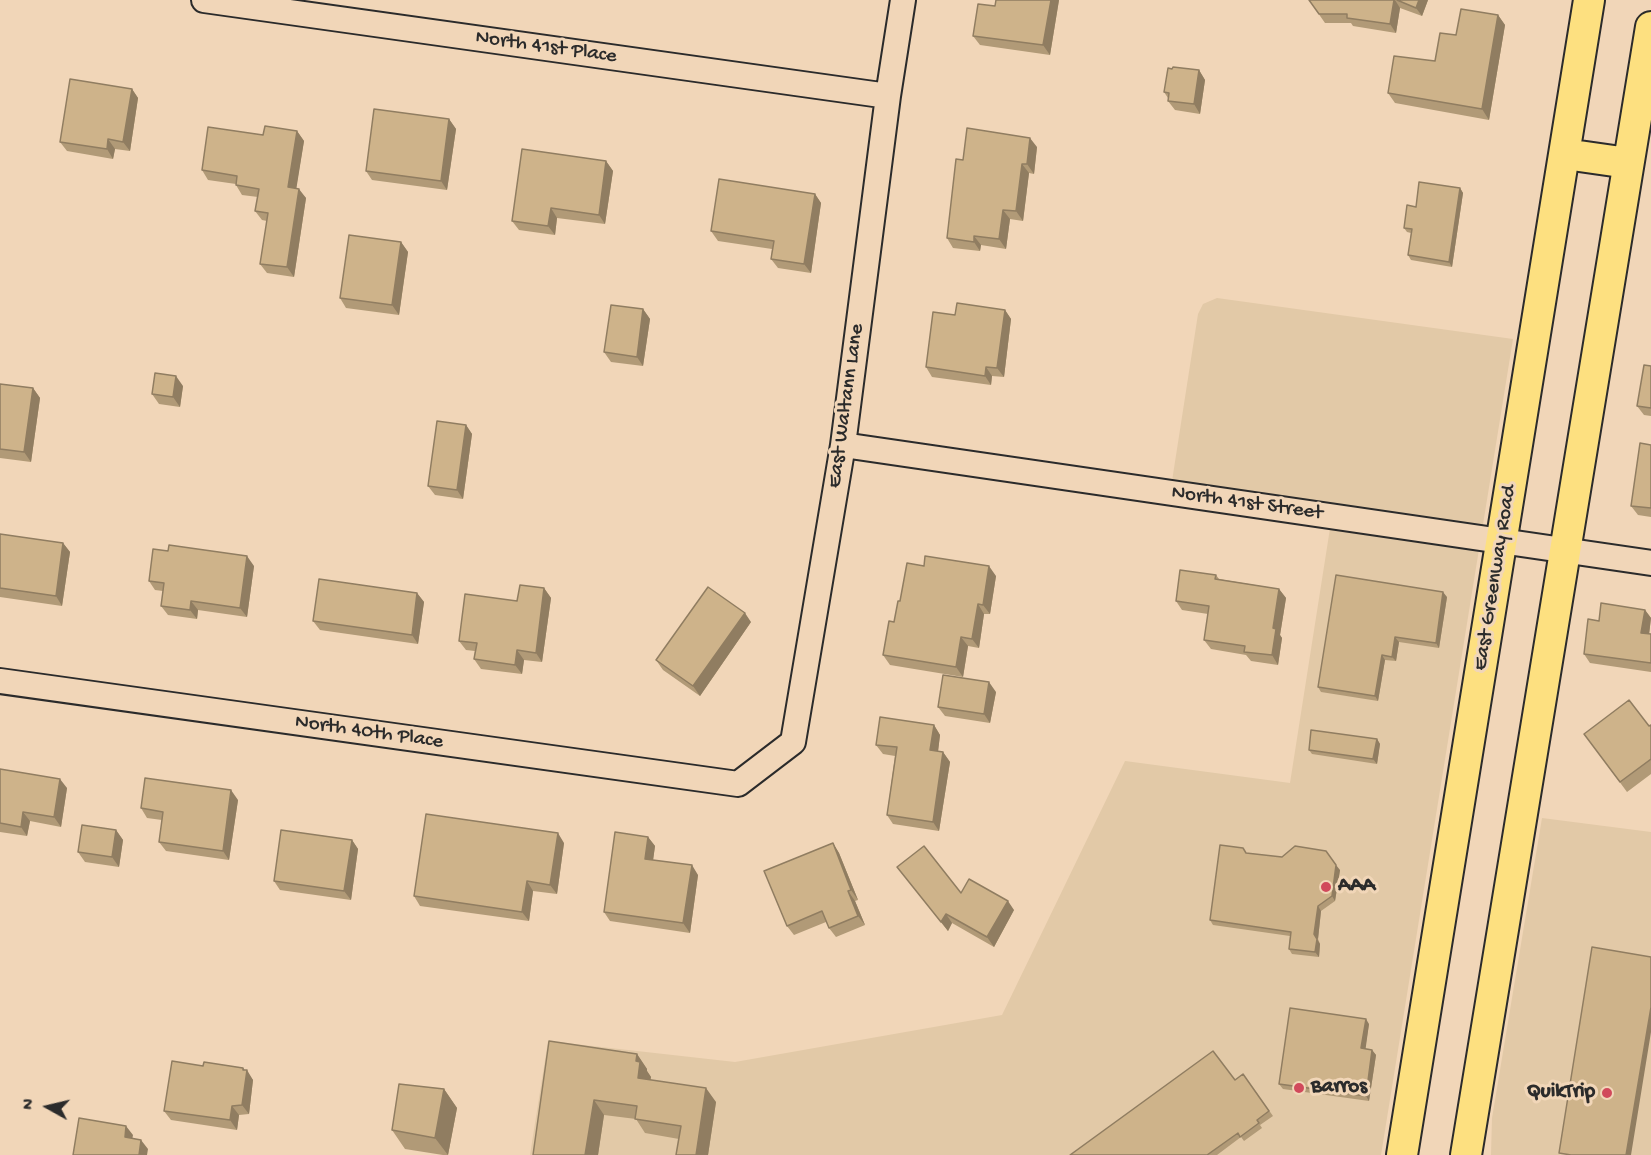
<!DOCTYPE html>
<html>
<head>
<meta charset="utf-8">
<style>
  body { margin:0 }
  #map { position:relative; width:1651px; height:1155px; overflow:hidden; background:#f1d6b8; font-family:"Gochi Hand",sans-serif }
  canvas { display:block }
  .north { position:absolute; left:18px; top:1077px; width:60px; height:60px; -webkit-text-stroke:4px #f1d6b8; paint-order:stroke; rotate:278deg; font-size:16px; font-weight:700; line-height:24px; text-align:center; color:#2b2b2b }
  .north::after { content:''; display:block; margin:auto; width:21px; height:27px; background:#2b2b2b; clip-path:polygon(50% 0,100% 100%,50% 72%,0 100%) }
</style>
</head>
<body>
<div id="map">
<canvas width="1651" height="1155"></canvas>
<div class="north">N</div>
</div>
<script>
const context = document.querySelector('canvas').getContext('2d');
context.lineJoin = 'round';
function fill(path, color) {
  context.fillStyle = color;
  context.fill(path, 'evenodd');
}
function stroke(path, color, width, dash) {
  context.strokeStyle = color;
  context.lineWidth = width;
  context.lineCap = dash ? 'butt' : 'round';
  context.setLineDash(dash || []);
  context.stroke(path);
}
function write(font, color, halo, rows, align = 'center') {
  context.font = font + ' "Gochi Hand",sans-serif';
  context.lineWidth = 6;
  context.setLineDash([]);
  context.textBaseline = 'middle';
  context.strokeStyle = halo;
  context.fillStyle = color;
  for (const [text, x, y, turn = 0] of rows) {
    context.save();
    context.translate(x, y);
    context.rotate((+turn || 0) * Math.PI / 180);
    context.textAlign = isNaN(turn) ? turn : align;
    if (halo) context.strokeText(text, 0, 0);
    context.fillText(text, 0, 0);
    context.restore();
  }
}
const built = new Path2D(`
  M1217,298L1513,339L1381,1155H530L548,1041L735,1062L1002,1015L1125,761L1290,783L1334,503L1172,481L1198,314L1203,304Z
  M1542,818L1651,832V1155H1491L1492,1118Z`);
const minor = new Path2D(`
  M204,0L888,96
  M843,445L1651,563
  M0,681L738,784L793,742L843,445L888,96L903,0`);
const major = new Path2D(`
  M1565,154L1628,163
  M1402,1155L1589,0
  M1466,1155L1651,27`);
const wall = new Path2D(`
  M1059,0L1050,55L980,45L973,36Z
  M1309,0H1428L1422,16L1400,8L1396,33L1353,26L1351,23H1325Z
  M1498,15L1505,25L1489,120L1395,103L1388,93L1435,61L1456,35Z
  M1199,70L1205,80L1200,114L1175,110L1168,101V98L1164,92Z
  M132,89L138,98L130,151L115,149L113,159L67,151L60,142Z
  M449,119L456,129L447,190L372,180L366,171Z
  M297,131L304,141L296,188L306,198L294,277L267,273L260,264L267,221L262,220L255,211L258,197L242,195L236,185V184L208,180L202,170L263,135Z
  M1037,147L1034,174L1029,173L1023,221L1010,219L1006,249L981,245L980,251L953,248L947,238L963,160Z
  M606,161L613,171L605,224L557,218L555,235L519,230L512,221Z
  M1460,188L1463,193L1452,267L1411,260L1408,255L1411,233L1407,232L1404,228L1416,207Z
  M815,194L821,203L811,273L778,268L771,259L772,249L718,241L711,231Z
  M401,242L408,252L399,315L346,308L340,298Z
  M643,309L650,319L643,366L611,362L604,352Z
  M1005,310L1011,319L1004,377L992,376L991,385L932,377L926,367L955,315Z
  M1651,366V416L1644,415L1637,406Z
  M0,384L33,388L40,398L31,462L0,458Z
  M183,386L180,407L159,404L152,394Z
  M466,425L472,434L463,499L435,495L428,486Z
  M1651,445V517L1638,515L1631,506Z
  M0,534L63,543L70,552L62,606L0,597Z
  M254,566L247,617L198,610L197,619L168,615L161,606L163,591L155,590L149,581Z
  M924,566L996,576L990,614H984L979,648L968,646L963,677L890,665L883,655L894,622Z
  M1216,575L1219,579L1279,589L1286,598L1280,635L1282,638L1278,665L1251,661L1246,655L1211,649L1204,640L1208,614L1182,610L1176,601Z
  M544,588L551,598L542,662L524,660L522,674L481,669L474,659L475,651L466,650L459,641L517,601Z
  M417,593L424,602L418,644L320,630L313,621Z
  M1447,597L1439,648L1399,642L1396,661L1385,660L1378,701L1321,692L1318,687Z
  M1645,610L1651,618L1649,634H1651V672L1590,663L1584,654L1599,621Z
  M751,622L700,696L663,670L656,660Z
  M996,692L990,723L945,716L938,707Z
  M934,725L940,735L938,751L943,752L950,762L939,831L893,824L887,815L895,756L883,754L876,745Z
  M1651,725V774L1627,792L1591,743L1649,726Z
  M1377,739L1380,744L1377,764L1312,754L1309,750Z
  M0,769L67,788L61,827L30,821L27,836L0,832Z
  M238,800L229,860L166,851L159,842L162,820L147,818L141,808Z
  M116,830L123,840L119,867L85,862L78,852Z
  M648,837L655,846L653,860L698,875L690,933L610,921L604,912Z
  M352,840L358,849L351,900L280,890L274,881Z
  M564,843L557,894L533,891L529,921L420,906L414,896Z
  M833,843L839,853L858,900L855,901L865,925L836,937L829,928L826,922L794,935L787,926Z
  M1246,853L1340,870L1335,901L1321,911L1318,939L1320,944L1319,957L1292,954L1289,949L1290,936L1213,925L1210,920Z
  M897,867L961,893L1014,910L994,947L952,923L948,931Z
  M1369,1024L1365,1049L1372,1050L1376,1055L1369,1101L1283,1089L1279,1084Z
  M637,1054L647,1069V1071L651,1077L650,1080L716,1102L708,1155H676L679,1139L645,1133L636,1119L604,1115L598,1155H533Z
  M203,1066L243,1068L253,1080L249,1114L239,1115L237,1130L171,1120L164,1111Z
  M1243,1074L1273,1116L1260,1125L1262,1128L1244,1141L1241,1137L1217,1155H1070L1235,1080Z
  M444,1089L457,1108L448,1155H443L405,1149L392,1130Z`);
const shadedWall = new Path2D(`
  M1051,0H1059L1050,55L1043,45Z
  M1394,0H1395L1400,8L1396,33L1390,24Z
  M1419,0H1428L1422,16L1416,8Z
  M1498,15L1505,25L1489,120L1482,109Z
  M1199,70L1205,80L1200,114L1194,104Z
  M132,89L138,98L130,151L123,142Z
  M449,119L456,129L447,190L441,181Z
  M297,131L304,141L295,197L288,187Z
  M1030,138L1037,147L1034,174L1027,164Z
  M108,139L115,149L113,159L107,149Z
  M606,161L613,171L605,224L599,215Z
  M1022,164L1029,173L1023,221L1016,211Z
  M1460,188L1463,193L1452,267L1449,262Z
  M299,189L306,198L294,277L287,267Z
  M815,194L821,203L811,273L804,264Z
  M551,208L557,218L555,235L548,226Z
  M1003,210L1010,219L1006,249L999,239Z
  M974,236L981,245L980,251L974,242Z
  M401,242L408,252L399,315L392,305Z
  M643,309L650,319L643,366L637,357Z
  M1005,310L1011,319L1004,377L997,368Z
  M986,367L992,376L991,385L985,376Z
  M176,376L183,386L180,407L173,397Z
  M33,388L40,398L31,462L24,452Z
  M466,425L472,434L463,499L457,490Z
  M63,543L70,552L62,606L56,596Z
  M247,556L254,566L247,617L240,608Z
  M989,566L996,576L990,614L983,605Z
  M544,588L551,598L542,662L536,653Z
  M1279,589L1286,598L1280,635L1282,638L1278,665L1272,655L1273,628Z
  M1443,592L1447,597L1439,648L1436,643Z
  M417,593L424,602L418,644L412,635Z
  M191,601L198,610L197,619L190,610Z
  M978,604L984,614L979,648L972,639Z
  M1645,610L1651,618L1648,643L1641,633Z
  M745,613L751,622L700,696L693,686Z
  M961,637L968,646L963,677L956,667Z
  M1395,637L1399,642L1396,661L1392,657Z
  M517,650L524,660L522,674L515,665Z
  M1382,655L1385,660L1378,701L1375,696Z
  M989,682L996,692L990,723L984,714Z
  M934,725L940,735L937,760L930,750Z
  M1377,739L1380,744L1377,764L1373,759Z
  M943,752L950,762L939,831L933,822Z
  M60,779L67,788L61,827L54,817Z
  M231,790L238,800L229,860L223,851Z
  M23,812L30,821L27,836L21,827Z
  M116,830L123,840L119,867L112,857Z
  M558,833L564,843L557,894L550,885Z
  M648,837L655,846L652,868L645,859Z
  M352,840L358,849L351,900L344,891Z
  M833,843L839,853L858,900L851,890Z
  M692,865L698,875L690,933L683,923Z
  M1336,865L1340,870L1335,901L1332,896Z
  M527,881L533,891L529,921L522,912Z
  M848,891L855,901L865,925L858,916Z
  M1008,901L1014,910L994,947L987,937Z
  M1318,906L1321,911L1318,939L1314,934Z
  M946,914L952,923L948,931L941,922Z
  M1317,939L1320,944L1319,957L1315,952Z
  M1651,1007V1032L1631,1155H1626Z
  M1366,1019L1369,1024L1365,1053L1361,1048Z
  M1372,1050L1376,1055L1369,1101L1366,1096Z
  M637,1054L647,1069V1071L651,1077L648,1093L638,1078L636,1061Z
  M243,1068L246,1072L247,1070L253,1080L249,1114L242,1105Z
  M706,1088L716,1102L708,1155H696Z
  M444,1089L457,1108L448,1155L435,1138Z
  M594,1100L604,1115L598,1155H585Z
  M232,1106L239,1115L237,1130L230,1120Z
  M126,1126L133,1135L131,1146L125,1137Z
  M141,1140L148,1149L147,1155H139Z`);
const building = new Path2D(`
  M996,0H1051L1043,45L973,36L978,4L995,6Z
  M1309,0H1394L1390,24L1347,18V14H1319Z
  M1397,0H1419L1416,8Z
  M1461,9L1498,15L1482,109L1388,93L1394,56L1435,61L1440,33L1456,35Z
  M1173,67L1199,70L1194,104L1168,101L1169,93L1164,92L1168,68L1172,69Z
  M70,79L132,89L123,142L108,139L107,149L60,142Z
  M374,109L449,119L441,181L366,171Z
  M265,126L297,131L288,187L299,189L287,267L260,264L268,213L255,211L259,189L236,185L237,176L202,170L208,127L263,135Z
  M967,128L1030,138L1027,164H1022L1016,211L1003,210L999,239L974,236V242L947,238L956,159L963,160Z
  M522,149L606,161L599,215L551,208L548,226L512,221Z
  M719,179L815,194L804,264L771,259L774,241L711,231Z
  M1419,182L1460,188L1449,262L1408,255L1412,229L1404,228L1407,205L1416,207Z
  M349,235L401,242L392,305L340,298Z
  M957,303L1005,310L997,368L986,367L985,376L926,367L933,312L955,315Z
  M611,305L643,309L637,357L604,352Z
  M1644,365L1651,366V408L1637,406Z
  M155,373L176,376L173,397L152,394Z
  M0,384L33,388L24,452L0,449Z
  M437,421L466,425L457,490L428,486Z
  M1640,443L1651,445V508L1631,506Z
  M0,534L63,543L56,596L0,588Z
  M169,545L247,556L240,608L191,601L190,610L161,606L164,583L149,581L153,549L168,551Z
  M925,556L989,566L983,605L978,604L972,639L961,637L956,667L883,655L889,621L894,622L898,601H900L907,563L924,566Z
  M1180,570L1216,575L1215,579L1279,589L1273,628L1276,629L1272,655L1244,652L1245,646L1204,640L1209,606L1176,601Z
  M1336,575L1443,592L1436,643L1395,637L1392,657L1382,655L1375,696L1318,687Z
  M319,579L417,593L412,635L313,621Z
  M520,585L544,588L536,653L517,650L515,665L474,659L477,643L459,641L465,594L517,601Z
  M708,587L745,613L693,686L656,660Z
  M1601,603L1645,610L1641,633L1651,634V663L1584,654L1588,619L1599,621Z
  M943,675L989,682L984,714L938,707Z
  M1629,700L1649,726L1651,725V759L1620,782L1584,734Z
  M880,717L934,725L930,750L943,752L933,822L887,815L897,747L876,745Z
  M1311,730L1377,739L1373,759L1309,750Z
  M0,769L60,779L54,817L23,812L21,827L0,823Z
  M145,778L231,790L223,851L159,842L163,812L141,808Z
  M426,814L558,833L550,885L527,881L522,912L414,896Z
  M82,825L116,830L112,857L78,852Z
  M281,830L352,840L344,891L274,881Z
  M615,832L648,837L645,859L692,865L683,923L604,912Z
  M833,843L851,890L848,891L858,916L829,928L822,911L787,926L764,871Z
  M1220,845L1243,848L1246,853L1282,857L1295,846L1326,851L1336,865L1332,896L1318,906L1314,934L1317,939L1315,952L1289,949L1291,932L1210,920Z
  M924,846L961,893L969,879L1008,901L987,937L946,914L941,922L897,867Z
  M1592,947L1651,957V1007L1626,1155H1571L1559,1153Z
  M1290,1008L1366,1019L1361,1048L1372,1050L1366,1096L1279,1084Z
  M549,1041L637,1054L636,1061L640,1062L638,1078L706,1088L696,1155H676L681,1126L635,1119L637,1106L594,1100L585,1155H533Z
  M1213,1051L1235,1080L1243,1074L1269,1111L1257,1120L1259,1123L1240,1137L1238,1133L1207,1155H1070Z
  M172,1061L203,1066L204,1062L243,1068V1070H247L242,1105L232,1106L230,1120L164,1111Z
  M399,1084L444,1089L435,1138L392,1130Z
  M79,1118L126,1126L125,1137L141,1140L139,1155H73Z`);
const markers = [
  [1326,887,6,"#d1495b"],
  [1299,1088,6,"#d1495b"],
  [1607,1093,6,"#d1495b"]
];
const streetNames = [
  ["North 41st Place",546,48,8],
  ["East Waltann Lane",847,406,-82],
  ["North 41st Street",1247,504,8],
  ["East Greenway Road",1496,578,-81],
  ["North 40th Place",369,733,8]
];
const poiNames = [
  ["AAA",1338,887],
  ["Barros",1311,1088],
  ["QuikTrip",1595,1093,"right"]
];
fill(built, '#e2c9a7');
stroke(minor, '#2b2b2b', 28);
stroke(major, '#2b2b2b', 34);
stroke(minor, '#f1d6b8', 24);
stroke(major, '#fde080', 30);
fill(wall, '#b19a77');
fill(shadedWall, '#907d61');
fill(building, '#ceb38a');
stroke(building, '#907d61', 1.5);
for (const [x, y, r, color] of markers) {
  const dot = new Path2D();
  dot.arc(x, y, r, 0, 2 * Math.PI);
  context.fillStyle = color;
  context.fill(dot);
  stroke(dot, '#f1d6b8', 2);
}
write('21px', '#2b2b2b', '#f1d6b8', streetNames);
write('bold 21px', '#2b2b2b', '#f1d6b8', poiNames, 'left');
</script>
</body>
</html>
